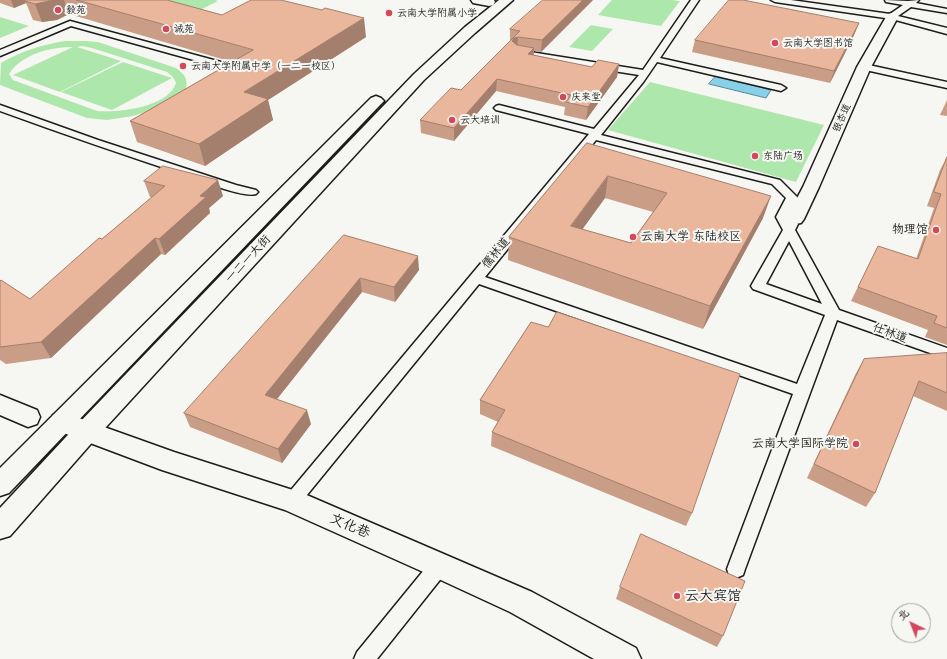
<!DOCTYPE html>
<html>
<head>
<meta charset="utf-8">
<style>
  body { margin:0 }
  #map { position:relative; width:947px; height:659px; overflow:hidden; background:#f6f6f2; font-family:"Comic Neue","LXGW WenKai TC",sans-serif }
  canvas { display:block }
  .north { position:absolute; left:891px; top:603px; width:40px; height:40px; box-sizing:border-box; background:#f6f6f2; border:1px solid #9f9f9c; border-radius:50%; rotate:317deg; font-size:11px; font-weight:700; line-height:16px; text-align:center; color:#1c1c1c }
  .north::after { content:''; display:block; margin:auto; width:14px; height:18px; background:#d1495b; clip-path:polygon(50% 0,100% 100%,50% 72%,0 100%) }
</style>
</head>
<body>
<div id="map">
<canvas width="947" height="659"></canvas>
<div class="north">北</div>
</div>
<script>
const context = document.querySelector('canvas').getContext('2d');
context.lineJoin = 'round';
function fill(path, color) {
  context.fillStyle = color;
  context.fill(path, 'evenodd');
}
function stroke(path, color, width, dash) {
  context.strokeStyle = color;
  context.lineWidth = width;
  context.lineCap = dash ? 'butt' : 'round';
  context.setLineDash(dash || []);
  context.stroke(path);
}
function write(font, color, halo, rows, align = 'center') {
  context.font = font + ' "Comic Neue","LXGW WenKai TC",sans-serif';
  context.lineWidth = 4;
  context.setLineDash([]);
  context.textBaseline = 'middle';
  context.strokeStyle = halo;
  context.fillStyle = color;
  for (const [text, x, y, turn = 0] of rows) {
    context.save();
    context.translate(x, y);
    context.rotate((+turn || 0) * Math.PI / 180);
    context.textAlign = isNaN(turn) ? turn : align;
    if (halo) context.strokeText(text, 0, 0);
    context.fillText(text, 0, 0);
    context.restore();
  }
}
const green = new Path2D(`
  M166,0H215L218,1L200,10Z
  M612,0H672L680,1L661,26L598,15Z
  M0,17L29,26L0,38Z
  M591,25L613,29L592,51L569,47Z
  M65,41H85L98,42L176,68C185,75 188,78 186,90L162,107L133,116L107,120L87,118L0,85L1,63C22,51 41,45 65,41ZM82,46L92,48L167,72L173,77L176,83C169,107 118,113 97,111L13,80L9,74C22,54 50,47 73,47L13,75L60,92L121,61L77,47Z
  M123,62L172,78L112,110L61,92Z
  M650,82L824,125L796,182L608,130Z`);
const water = new Path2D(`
  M716,76L771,90L766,98L709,84Z`);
const service = new Path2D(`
  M691,0H699L660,58L781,85L786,88L781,91L657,62L644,81L601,135L780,180L798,198L788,217L790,221H796L798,224L795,230L839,310L947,348V359L837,320L745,569L743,575L736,578L729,575L727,569L793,394L479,284L298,506L292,509L286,506L283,501L286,496L589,134L496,110L494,108L496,106L499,105L594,129L639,75L524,57L521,56L520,54L521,52L524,51L643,70ZM596,140L772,184L786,198L776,217L783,230L751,286L753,289L825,315L797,384L485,277ZM789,241L822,304L766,284Z
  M771,0H791L890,14L903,5L886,2L885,0L908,1L919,0L916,3L947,9V13L911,7L898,16L947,28V34L892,19L775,2Z
  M70,21L243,68L245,70L240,73L237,72L71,26L0,56V50Z
  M864,64L947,82V88L861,69L859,67L861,65Z
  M0,105L98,140L236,185L256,190L258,192L256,194C244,198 205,182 191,177C127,156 63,134 0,111Z
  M440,556L447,559L449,565L447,571L377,659H354L357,652L433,559Z`);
const pedestrian = new Path2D(`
  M892,13L896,14L898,17L871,67L819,187L804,219L801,223L795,224L789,223L786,219L803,187L857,67L886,17L888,14Z`);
const minor = new Path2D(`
  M471,0H494L495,2L493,5L489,6L473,3Z
  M0,395L37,410L40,417L37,424L28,427L0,415Z
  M62,412L174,452L302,493L532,592L636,648L641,659H594L510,612L430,575L285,510L162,470L53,429L50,422L53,415Z`);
const primary = new Path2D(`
  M499,0H513L475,33L424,80L96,438L10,536L0,539V508L78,424L414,74L465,27Z
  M376,96L381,98L384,101L381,104L9,493L0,496V468L371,98Z`);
const wall = new Path2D(`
  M0,0H167L222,15L366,37L268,100L273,120L205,166L137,142L130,121L232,62L69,14L57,20L42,22L33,20L26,3L14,8L0,3Z
  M593,0L541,52L534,51V55L592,67L619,64L617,77L586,120L564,115L565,107L496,91L454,141L421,133L420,120L461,90L510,41V29Z
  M859,23L854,35L830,83L692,52L695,40Z
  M947,100V116L940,115Z
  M587,143L763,218L703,329L508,260L509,237ZM605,198L653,212L631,243L582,229Z
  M947,157V345L925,337L928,330L851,301L878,246L916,259L934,208L927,206L940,170Z
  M144,181L223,196L209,208L210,213L165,255L161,254L51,358L6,364L0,360V281L30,299L152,197H150Z
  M344,235L419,270L395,302L362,292L277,399L311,424L282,463L190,427L184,413Z
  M531,322L692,513L686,526L491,446L492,432L498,422L480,414V400Z
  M947,353V411L913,396L875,493L866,507L807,478L856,373L864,359Z
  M620,587L723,636L717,647L616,599Z`);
const shadedWall = new Path2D(`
  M11,0H26L25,1L26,3L14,8Z
  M53,0H64L69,14L57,20L42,22L35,4Z
  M583,0H593L541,52L542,40Z
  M364,18L366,37L268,100L273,120L205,166L199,144L244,92Z
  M859,23L854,35L830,83L834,71Z
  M518,37L517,49L512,41L514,38Z
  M534,48L533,60L528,54Z
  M619,64L617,77L586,120L588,107Z
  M497,79L496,91L454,141V128Z
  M608,176L605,198L569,248L571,226Z
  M218,180L223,196L209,208L210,213L165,255L159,239L200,196Z
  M771,196L763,218L703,329L710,306Z
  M155,238L161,254L51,358L41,342Z
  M418,256L419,270L395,302L394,287Z
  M360,278L362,292L269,409L265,395Z
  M307,410L311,424L282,463L278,449Z`);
const building = new Path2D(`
  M25,0H53L49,1L35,4L25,1Z
  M77,0H167L222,15L251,0H281L322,10L325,8L364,18L244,92L268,99L199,144L130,121L253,50Z
  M543,0H583L542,40L518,37L514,38L512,41L517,45L534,48L528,54L592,67L598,60L619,64L588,107L566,102L571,95L497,79L454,128L420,120L451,88L461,90L520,31L510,29Z
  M729,0H743L859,23L834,71L695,40Z
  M587,143L771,196L710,306L509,237ZM608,176L667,193L631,243L571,226Z
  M947,157V328L934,323L937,316L858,287L878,246L918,259L941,194L934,192Z
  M163,166L218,180L200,196L206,197L159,239L155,238L41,342L0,347V281L1,280L30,299L99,238L102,239L165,186L144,181Z
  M344,235L418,256L394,287L360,278L265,395L307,410L278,449L184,413Z
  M557,312L740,374L692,513L492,432L505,410L480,400L531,322L548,327Z
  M947,353V393L919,381L875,493L814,464L864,359Z
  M641,534L745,581L723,636L620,587Z`);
const markers = [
  [58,10,4,"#d1495b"],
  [389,13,4,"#d1495b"],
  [166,29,4,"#d1495b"],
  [775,43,4,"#d1495b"],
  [183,66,4,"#d1495b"],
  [563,97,4,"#d1495b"],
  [452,120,4,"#d1495b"],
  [755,156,4,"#d1495b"],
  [936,230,4,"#d1495b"],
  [633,237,4,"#d1495b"],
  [856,444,4,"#d1495b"],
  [677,596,4,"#d1495b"]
];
const farPoinames = [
  ["毅苑",66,10],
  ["云南大学附属小学",397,13],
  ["诚苑",174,29],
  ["云南大学图书馆",783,43],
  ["云南大学附属中学（一二一校区）",191,66],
  ["庆来堂",571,97],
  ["云大培训",460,120],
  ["东陆广场",763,156]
];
const farStreetnames = [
  ["银杏道",842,118,-66]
];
const poiNames = [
  ["物理馆",928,230],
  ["云南大学 东陆校区",641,237,"left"],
  ["云南大学国际学院",848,444]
];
const streetNames = [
  ["儒林道",496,253,-51],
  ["一二一大街",248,259,-47],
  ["仕林道",890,333,20]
];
const nearStreetnames = [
  ["文化巷",350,526,23]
];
const nearPoinames = [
  ["云大宾馆",685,596]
];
fill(green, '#aee7ab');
fill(water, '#86d1e7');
stroke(water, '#5c8996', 1);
stroke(service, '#1c1c1c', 3);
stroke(pedestrian, '#1c1c1c', 3);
stroke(minor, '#1c1c1c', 3);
stroke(primary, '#1c1c1c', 3);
fill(service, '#f6f6f2');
fill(pedestrian, '#f6f6f2');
fill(minor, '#f6f6f2');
fill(primary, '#f6f6f2');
fill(wall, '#c99d86');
fill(shadedWall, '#a47f6d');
fill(building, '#eab69c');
stroke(building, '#a47f6d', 1);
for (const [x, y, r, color] of markers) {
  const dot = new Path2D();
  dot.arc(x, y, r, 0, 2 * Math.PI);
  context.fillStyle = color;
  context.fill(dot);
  stroke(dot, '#f6f6f2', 1.5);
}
write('10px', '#1c1c1c', '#f6f6f2', farPoinames, 'left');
write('10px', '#1c1c1c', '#f6f6f2', farStreetnames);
write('12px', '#1c1c1c', '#f6f6f2', poiNames, 'right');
write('12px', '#1c1c1c', '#f6f6f2', streetNames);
write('14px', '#1c1c1c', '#f6f6f2', nearStreetnames);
write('14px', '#1c1c1c', '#f6f6f2', nearPoinames, 'left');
</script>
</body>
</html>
